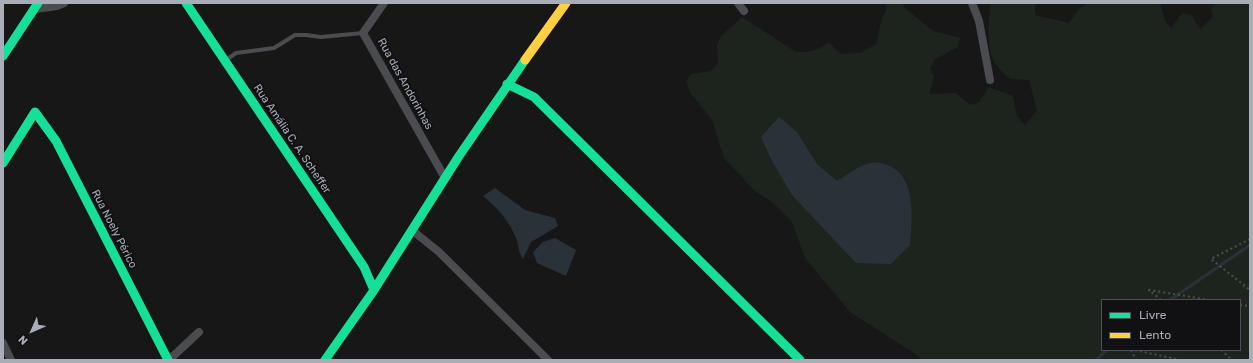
<!DOCTYPE html>
<html>
<head>
<meta charset="utf-8">
<style>
  body { margin:0 }
  #map { position:relative; width:1253px; height:363px; overflow:hidden; background:#171717; font-family:Rubik,sans-serif }
  canvas { display:block }
  .frame { position:absolute; inset:0; border:4px solid #a8adb8; pointer-events:none }
  .legend { position:absolute; left:1101px; top:299px; width:140px; height:52px; box-sizing:border-box; background:#111113; border:1px solid #4d4f55; margin:0; padding:5px 7px; list-style:none; font-size:12px; color:#a8adb8 }
  .legend li { display:flex; align-items:center; gap:8px; height:20px }
  .legend b { width:20px; border:1px solid #4d4f55 }
  .north { position:absolute; left:12px; top:311px; width:40px; height:40px; -webkit-text-stroke:3px #111113; paint-order:stroke; rotate:225deg; font-size:11px; font-weight:700; line-height:16px; text-align:center; color:#a8adb8 }
  .north::after { content:''; display:block; margin:auto; width:14px; height:18px; background:#a8adb8; clip-path:polygon(50% 0,100% 100%,50% 72%,0 100%) }
</style>
</head>
<body>
<div id="map">
<canvas width="1253" height="363"></canvas>
<div class="frame"></div>
<ul class="legend">
<li><b style="height:5px;background:#16e098"></b>Livre</li>
<li><b style="height:5px;background:#ffcf43"></b>Lento</li>
</ul>
<div class="north">N</div>
</div>
<script>
const context = document.querySelector('canvas').getContext('2d');
context.lineJoin = 'round';
function fill(path, color) {
  context.fillStyle = color;
  context.fill(path, 'evenodd');
}
function stroke(path, color, width, dash) {
  context.strokeStyle = color;
  context.lineWidth = width;
  context.lineCap = dash ? 'butt' : 'round';
  context.setLineDash(dash || []);
  context.stroke(path);
}
function write(font, color, halo, rows, align = 'center') {
  context.font = font + ' Rubik,sans-serif';
  context.lineWidth = 4;
  context.setLineDash([]);
  context.textBaseline = 'middle';
  context.strokeStyle = halo;
  context.fillStyle = color;
  for (const [text, x, y, turn = 0] of rows) {
    context.save();
    context.translate(x, y);
    context.rotate((+turn || 0) * Math.PI / 180);
    context.textAlign = isNaN(turn) ? turn : align;
    if (halo) context.strokeText(text, 0, 0);
    context.fillText(text, 0, 0);
    context.restore();
  }
}
const green = new Path2D(`
  M885,3H902L904,7L933,31L960,38L958,47L934,60L930,69L934,77L929,94L956,93L970,105L979,102L989,87L1013,96L1017,116L1025,125L1037,111L1029,80L1010,79C1005,74 1000,70 996,65C986,51 988,19 991,3H1035V15L1069,23L1079,9L1088,3H1156L1161,5L1165,21L1171,28L1182,13L1191,15L1200,29L1213,17L1211,8L1216,3H1250V360H922L917,355L850,312L805,258L792,222L772,202L756,192L724,158L712,120L689,91L686,81L691,74L711,71L718,63L717,45L721,36L742,17L796,52C808,53 819,50 829,42L835,49L842,54L861,53L876,44L882,18L887,9ZM1102,300H1240V350H1102Z`);
const water = new Path2D(`
  M779,117L797,132L817,164L837,181C847,175 858,166 870,163C877,162 881,163 887,165C917,175 912,220 910,245L891,264L856,263L792,195L772,161L761,137Z
  M495,188L525,210L555,218L558,226L531,242L523,259C518,252 519,245 516,238C509,220 497,208 483,196Z
  M555,238L576,250L566,276L537,263L533,252L543,242Z`);
const stream = new Path2D(`
  M1170,300L1250,245
  M1096,360L1107,350`);
const path = new Path2D(`
  M1250,239L1211,259L1250,290
  M1161,300L1149,290L1210,300
  M1240,305L1250,306
  M1131,350L1136,360
  M1135,350L1180,360
  M1221,350L1232,360`);
const lane = new Path2D(`
  M226,60L236,53L274,48L295,35H306L321,37L363,33`);
const street = new Path2D(`
  M384,3L363,33L445,178
  M738,3L744,11
  M972,3L979,21L990,80
  M35,9L57,6L64,3
  M413,231L439,252L548,360
  M3,343L11,360
  M169,360L199,332`);
const fast = new Path2D(`
  M186,3L364,267L374,290
  M3,56L38,3
  M507,84L534,97L800,360
  M3,163L35,112L56,141L168,360
  M325,360L372,293L459,156L525,60`);
const slow = new Path2D(`
  M525,60L566,3`);
const streetNames = [
  ["Rua das Andorinhas",405,84,61],
  ["Rua Amália C. A. Scheffer",292,139,56],
  ["Rua Noely Périco",114,229,63]
];
fill(green, '#1d241e');
fill(water, '#2a3239');
stroke(stream, '#2a3239', 3);
stroke(path, '#4d4e52', 2, [2, 3]);
stroke(lane, '#4b4c50', 4);
stroke(street, '#4b4c50', 8);
stroke(fast, '#16e098', 9);
stroke(slow, '#ffcf43', 9);
write('11px', '#a8adb8', '#111113', streetNames);
</script>
</body>
</html>
